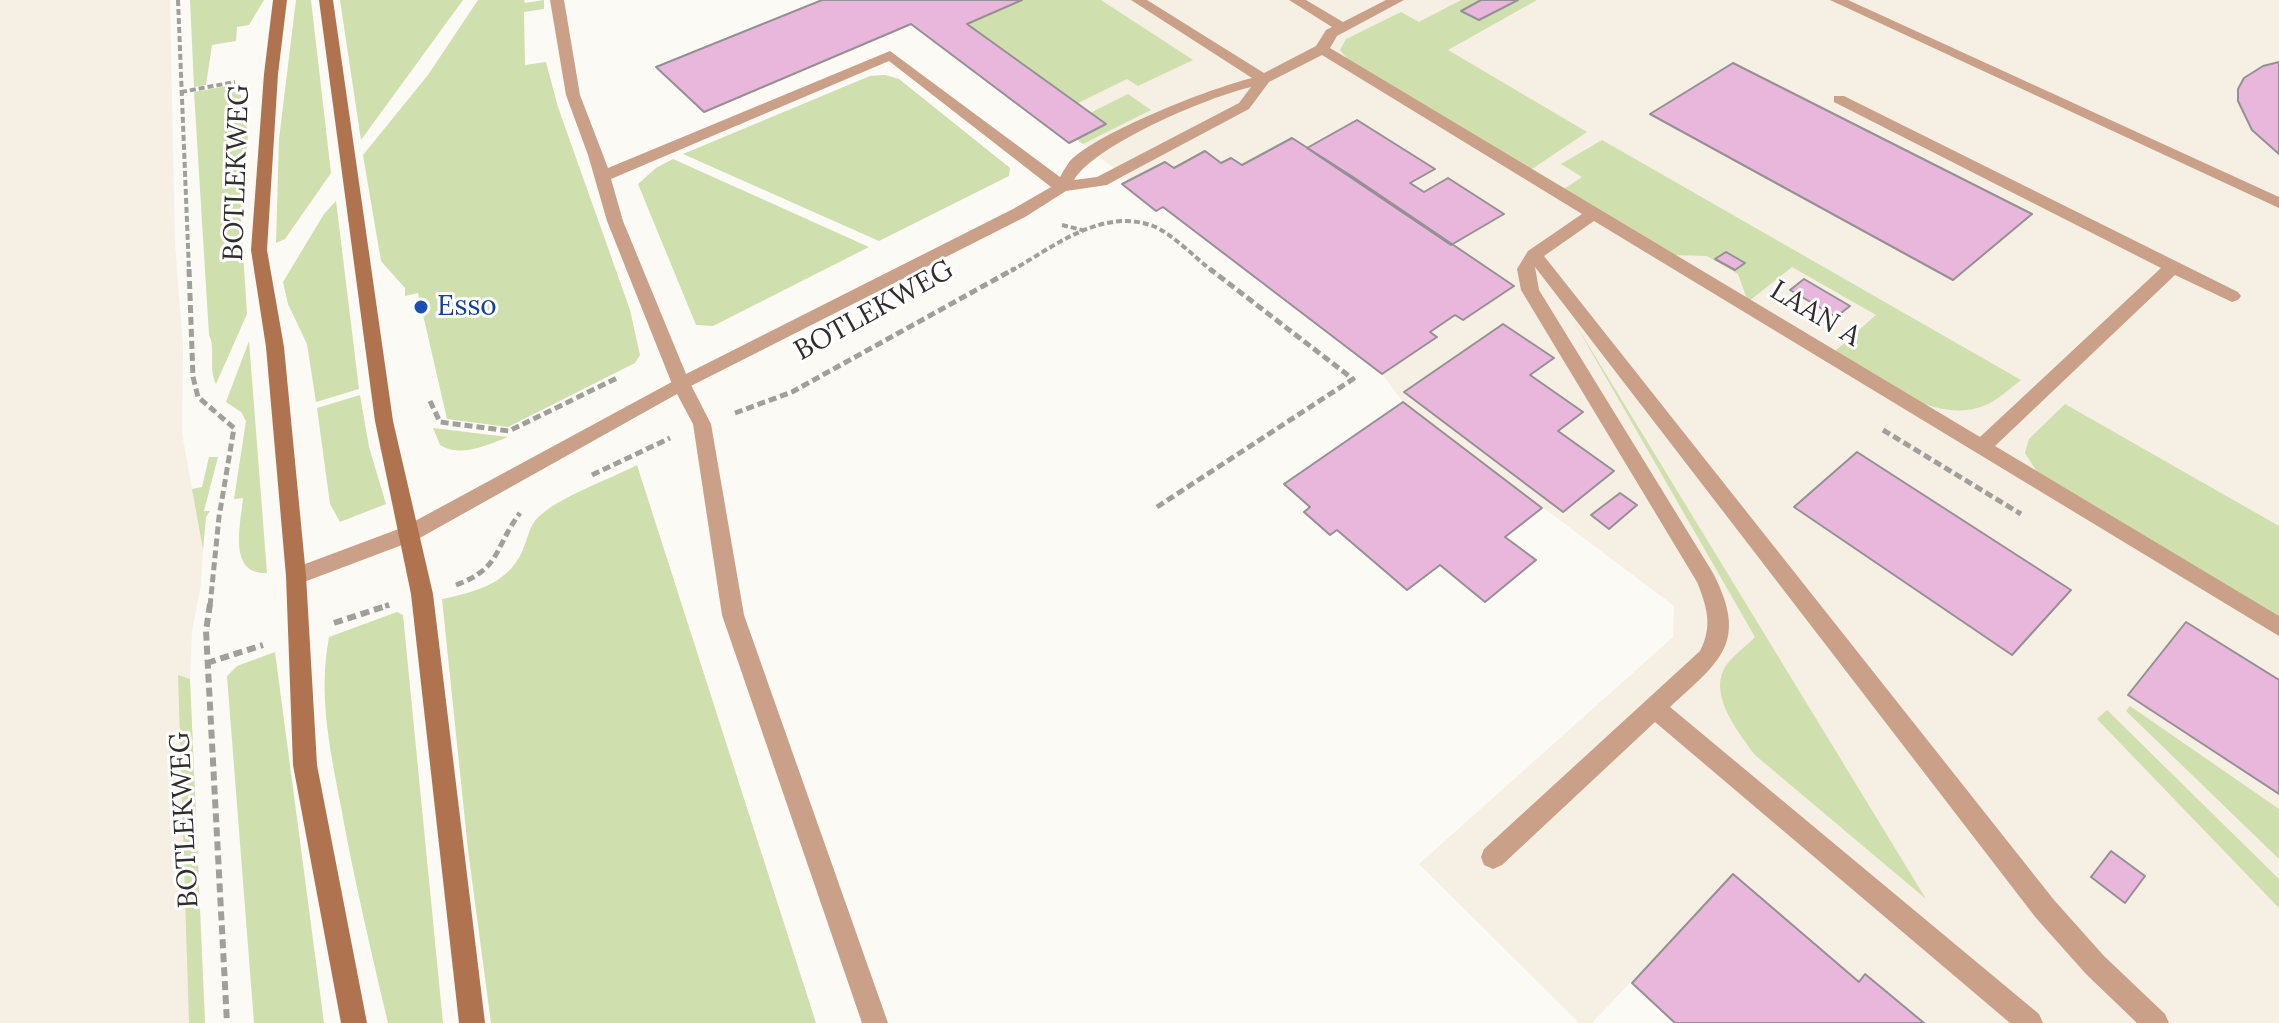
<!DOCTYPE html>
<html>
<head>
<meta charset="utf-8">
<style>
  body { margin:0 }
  canvas { display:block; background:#fcfaf4 }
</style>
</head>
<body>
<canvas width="2279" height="1023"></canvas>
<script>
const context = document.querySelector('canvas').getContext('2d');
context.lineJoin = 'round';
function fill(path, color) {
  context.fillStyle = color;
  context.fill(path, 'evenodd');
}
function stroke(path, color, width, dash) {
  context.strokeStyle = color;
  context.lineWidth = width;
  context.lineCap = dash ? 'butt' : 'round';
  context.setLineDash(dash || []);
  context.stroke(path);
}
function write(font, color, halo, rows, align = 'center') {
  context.font = font + ' Lora,serif';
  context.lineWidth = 6;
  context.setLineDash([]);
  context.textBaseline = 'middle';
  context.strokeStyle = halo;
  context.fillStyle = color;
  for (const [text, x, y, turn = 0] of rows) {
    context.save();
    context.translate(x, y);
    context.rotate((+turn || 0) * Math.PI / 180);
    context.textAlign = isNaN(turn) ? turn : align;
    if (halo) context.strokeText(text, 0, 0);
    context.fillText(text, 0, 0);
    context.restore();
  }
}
const built = new Path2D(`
  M0,0H170L175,243L183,347L182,433L203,550L201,584L192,631L190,679L205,1023H0Z
  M879,0H2279V1023H1907L1733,874L1592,1023H1579L1419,864L1673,637L1674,606L1403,402L1382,374L1163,208L1156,211L1122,184L1129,180L1083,144L1076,139L1069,143Z`);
const green = new Path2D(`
  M190,0H264L249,25L237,27L236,41L212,45L206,85L194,87Z
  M296,0H311L331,173L285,239L276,243L279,139Z
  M340,0H463L361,140Z
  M478,0H524L525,3L544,0V9L524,12L525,65L546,62L558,107L630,310L640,355L635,363L508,427L447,419L418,293L405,296V288L381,261L363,155L428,75Z
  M1022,0H1101L1193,60L1138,86L1127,79L1076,104L967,24Z
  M1461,0H1537L1448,50L1587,132L1529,171L1349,61L1340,50L1346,39L1401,12L1419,22Z
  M885,75L899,79L1010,168L1009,176L879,241L683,154L870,76Z
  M239,84L248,135L241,221L247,314L216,384C208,369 216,348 209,335L194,92Z
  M1128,94L1151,110L1083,144L1076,139L1106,125L1090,113Z
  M1602,140L2021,380C2010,388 1998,400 1986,405C1933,427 1877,377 1834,352L1876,315L1792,267L1748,302L1738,274L1707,256L1670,255L1564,189L1582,177L1561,164Z
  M673,159L869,247L713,326L696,325L638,184L656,168Z
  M336,201L359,389L316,402L307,344L288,304L283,282L324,214Z
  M1573,320L1926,899L1755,755C1740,734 1709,697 1724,669C1731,656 1746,647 1755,637Z
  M249,341L267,573C227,575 241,523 243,498L234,499L246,421L241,412L226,402Z
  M360,395L369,447L386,504L340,522L330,504L317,408Z
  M2065,404L2279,526V625L2044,483L2025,453L2029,439Z
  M433,428L508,437C487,445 460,458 440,445Z
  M209,457H218L204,511H210L206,517L203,550L192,489L202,487Z
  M637,465L816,1023H491L468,850L442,599C477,592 513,582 525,544C530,531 531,522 543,513C565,495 610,479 637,465Z
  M397,612L403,615L443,1023H388C371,951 354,879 341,807C330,749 318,696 329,637Z
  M275,652L324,1023H254L227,676L237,666Z
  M178,675L190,679L205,1023H189Z
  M2130,706L2279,809V859L2126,711Z
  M2107,710L2279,879V908L2097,719Z`);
const building = new Path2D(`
  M822,0H1022L967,24L1106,124L1069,143L911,24L704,112L656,67Z
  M1481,0H1518L1479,20L1461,11Z
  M2279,62V154L2252,130L2238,101V89L2244,78L2263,66Z
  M1733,63L2032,214L1953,280L1650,114Z
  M1357,120L1435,169L1410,183L1424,192L1448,178L1504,214L1451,245L1307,148Z
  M1292,138L1353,177L1514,286L1463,320L1455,315L1430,332L1437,337L1382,374L1163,207L1156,211L1122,184L1165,162L1174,168L1205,151L1221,163L1231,158L1242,165Z
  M1726,252L1745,263L1735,270L1715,259Z
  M1804,279L1850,306L1836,317L1790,290Z
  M1503,324L1554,358L1530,375L1583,412L1558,431L1614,471L1563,512L1404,392Z
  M1403,402L1542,508L1505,537L1536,560L1485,602L1440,565L1407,590L1337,530L1330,535L1304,512L1310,507L1284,484Z
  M1857,452L2071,590L2012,655L1794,507Z
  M1620,493L1637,505L1609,529L1591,515Z
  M2186,622L2279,680V794L2128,695Z
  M2111,851L2145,876L2125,903L2091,877Z
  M1733,874L1859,982L1865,974L1924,1023H1675L1632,983Z`);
const pathFar2 = new Path2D(`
  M178,0L189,271
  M181,92L235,82
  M1062,225L1082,230
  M1011,271C1053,247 1102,207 1153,226C1170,232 1197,259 1212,271`);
const pathFar1 = new Path2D(`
  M189,269L193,377L198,397L234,428L219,517L210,606
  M430,401L440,422L509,431L619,377
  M735,413L792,392L1014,269
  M1883,430L2021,514
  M592,475L670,438
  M1157,507L1353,379L1210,269
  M456,585C502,568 494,547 520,513
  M385,606L389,605`);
const path = new Path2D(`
  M210,604L206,631L227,1023
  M334,623L389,605
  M207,663L263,645`);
const lane = new Path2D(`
  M550,0H564L580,95L608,168L890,51L1060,177C1063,172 1066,166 1070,161C1098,132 1211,88 1252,78L1131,0H1147L1264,73L1316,46L1326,30L1332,27L1289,0H1306L1343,22L1386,0H1404L1337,36L1330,48L1980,437L2161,268L1834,102V96H1844L2238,292L2241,296L2238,300L2232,302L2175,275L1995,446L2279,616V636L1594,221L1544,256L2054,900L2104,956L2165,1014L2169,1023H2137L2086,974L2036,918L1535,267L1539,290L1713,573C1749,643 1720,661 1670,707L2039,1014L2043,1023H2010L1655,722L1502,865L1493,869L1484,865L1481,857L1484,849L1700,651C1713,626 1707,607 1697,582L1521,290L1517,269L1528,251L1582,214L1322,55L1269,82L1249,109L1125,175L1107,185L1066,191L1025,217L681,391L672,384L607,221L588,155L566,95ZM889,61L1051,187L1013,209L686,374L623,221L611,179ZM1251,87L1239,103L1097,177L1074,180C1096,144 1208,97 1251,87Z
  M1830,0H1848L2279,197V208Z`);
const street = new Path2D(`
  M681,377L688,379L711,424L744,615L888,1023H862L722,615L693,424L677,394L418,539L296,585L289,582L286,576L289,570L404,527Z`);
const secondary = new Path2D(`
  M273,0H287L278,74L267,250L284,347L306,576L317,765L367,1023H341L293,765L286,576L266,347L251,250L264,74Z
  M319,0H333L393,421L433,594L485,1023H459L411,594L375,421Z`);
const markers = [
  [421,307,8,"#1a4fb4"]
];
const streetNames = [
  ["BOTLEKWEG",237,173,-88],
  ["BOTLEKWEG",874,311,-29],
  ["LAAN A",1815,314,31],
  ["BOTLEKWEG",185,820,-93]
];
const transitNames = [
  ["Esso",437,307]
];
fill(built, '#f5f0e3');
fill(green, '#cfdfae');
fill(building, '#e9b7db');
stroke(building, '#959093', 2);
stroke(pathFar2, '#a19f9b', 4, [6, 3]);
stroke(pathFar1, '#a19f9b', 5, [8, 4]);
stroke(path, '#a19f9b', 6, [9, 5]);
fill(lane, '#caa088');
fill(street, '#caa088');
fill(secondary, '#af7350');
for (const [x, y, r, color] of markers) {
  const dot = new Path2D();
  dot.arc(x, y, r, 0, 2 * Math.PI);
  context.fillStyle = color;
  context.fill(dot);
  stroke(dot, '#fff', 3);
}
write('28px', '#2f2e2c', '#fff', streetNames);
write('28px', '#164399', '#fff', transitNames, 'left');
</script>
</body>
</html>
